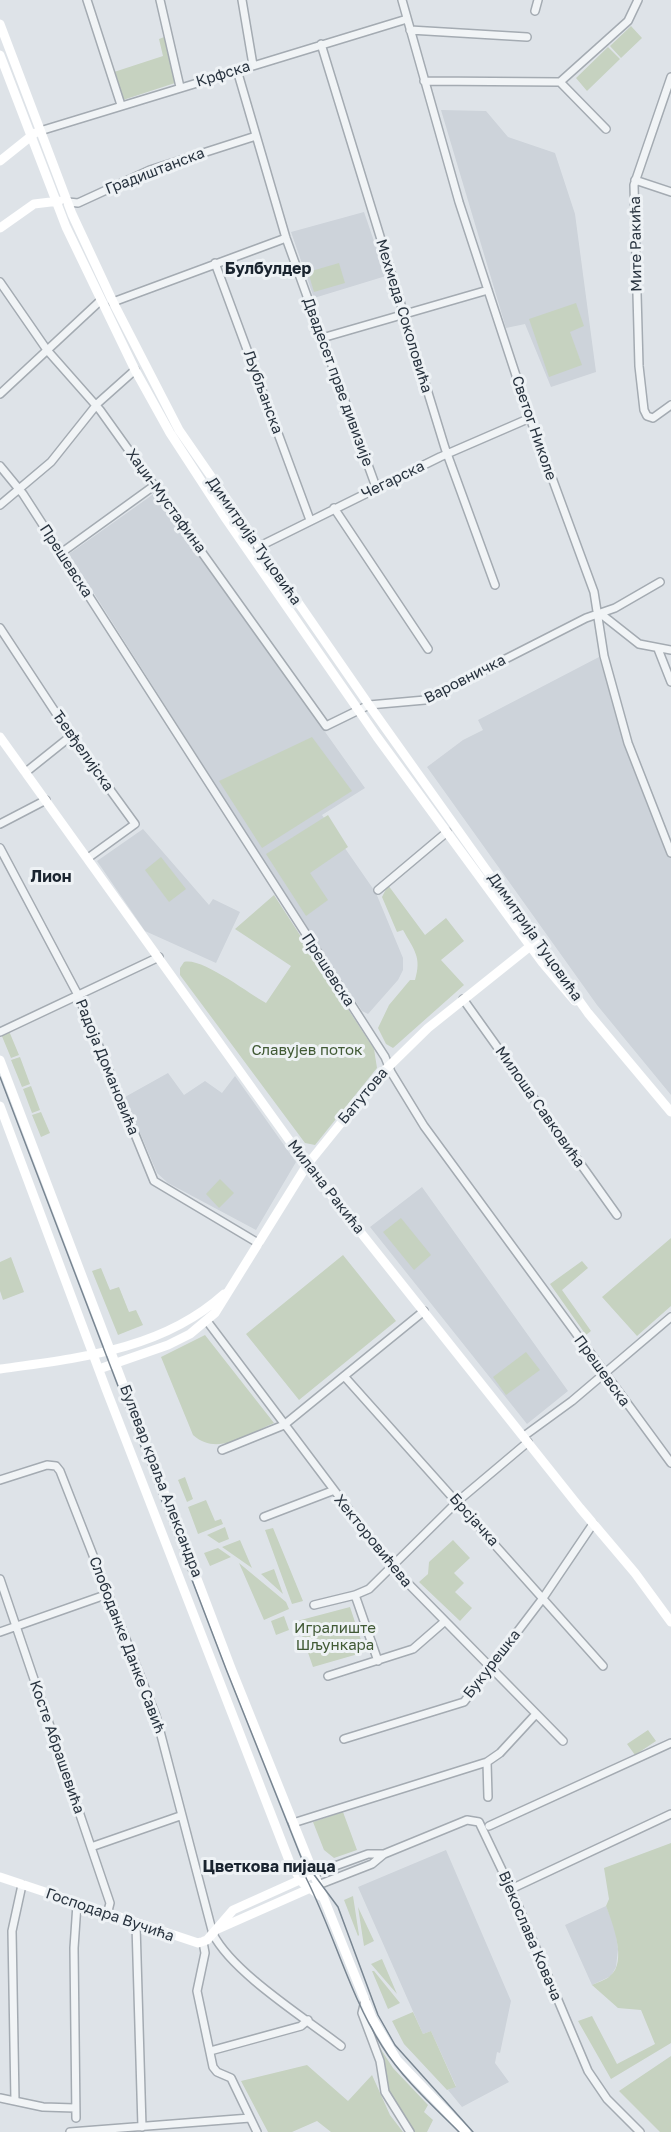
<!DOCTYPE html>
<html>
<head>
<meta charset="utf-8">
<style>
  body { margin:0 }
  canvas { display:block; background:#dee3e8 }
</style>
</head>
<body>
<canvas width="671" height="2132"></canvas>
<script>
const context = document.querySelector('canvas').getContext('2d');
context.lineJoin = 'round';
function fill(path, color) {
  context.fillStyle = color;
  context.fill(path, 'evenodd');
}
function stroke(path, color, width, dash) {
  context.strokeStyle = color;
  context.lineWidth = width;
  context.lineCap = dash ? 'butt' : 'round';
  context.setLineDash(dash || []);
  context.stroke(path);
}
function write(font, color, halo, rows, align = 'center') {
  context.font = font + ' "Golos Text",sans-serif';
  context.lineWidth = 6;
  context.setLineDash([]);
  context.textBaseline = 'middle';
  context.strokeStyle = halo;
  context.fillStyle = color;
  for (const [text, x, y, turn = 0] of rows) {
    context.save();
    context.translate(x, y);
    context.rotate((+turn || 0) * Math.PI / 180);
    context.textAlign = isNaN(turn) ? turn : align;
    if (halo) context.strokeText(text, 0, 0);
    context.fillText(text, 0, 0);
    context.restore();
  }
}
const built = new Path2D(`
  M441,110L486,111L508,137L555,153L575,214L596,372L551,387L525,324L506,328Z
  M364,212L386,276L314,298L291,232Z
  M155,493L365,788L322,815L376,893L403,958V970L398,980L368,1014L362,1011L260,855L69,554Z
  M599,657L627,747L671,853V1095L597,1005L427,767L463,740L483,730L478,720Z
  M143,829L209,905L213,899L240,912L216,963L145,931L97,861Z
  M168,1073L184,1095L205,1081L222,1093L235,1076L296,1162L256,1230L168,1183L157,1173L125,1097Z
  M422,1187L568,1391L527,1424L370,1227Z
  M446,1850L511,2001L500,2053L497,2052L495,2063L509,2082L462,2107L448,2090L456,2086L431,2031L423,2034L358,1887Z
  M606,1906L615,1928L618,1949L616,1967L611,1976L592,1985L565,1925Z`);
const green = new Path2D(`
  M631,26L642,38L621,58L610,46Z
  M167,36L175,83L123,100L114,72L163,56L159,39Z
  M608,47L620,59L587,91L576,78Z
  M339,263L345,283L314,292L308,272Z
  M576,303L584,326L570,332L582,365L549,377L529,319Z
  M312,737L352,791L262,848L219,781Z
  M328,815L348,847L310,873L328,900L306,916L266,854Z
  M161,857L186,889L169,902L145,870Z
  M388,885L425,935L446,918L464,941L441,960L464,985L393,1048L386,1044L378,1028L389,1005L410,980H415C422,957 414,950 403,930L397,932L382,897Z
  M274,895L374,1049L377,1068L315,1145L305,1143L180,975V968L184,962C202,957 249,994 266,1003L291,966L235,929Z
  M9,1031L19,1055L11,1058L1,1034Z
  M20,1057L30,1084L22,1087L11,1060Z
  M31,1086L40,1110L32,1113L23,1089Z
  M41,1112L50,1133L41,1137L32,1115Z
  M220,1179L234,1193L219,1208L206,1194Z
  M401,1218L431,1255L414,1270L383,1232Z
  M671,1238V1306L637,1336L602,1297Z
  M343,1255L396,1321L299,1400L246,1334Z
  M11,1257L24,1292L3,1300L0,1291V1262Z
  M582,1261L588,1268L562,1290L591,1331L586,1335L550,1284Z
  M101,1268L110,1290L119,1287L129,1312L136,1310L143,1325L118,1335L92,1271Z
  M205,1335L274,1423C248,1434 217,1457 193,1435L161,1357Z
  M526,1352L540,1370L506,1395L493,1377Z
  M185,1477L193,1499L187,1502L178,1480Z
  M206,1500L215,1521L221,1519L223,1524L198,1534L188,1507Z
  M225,1527L229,1539L219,1543L207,1535Z
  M273,1528L303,1601L292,1604L265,1530Z
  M240,1540L252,1568L222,1547Z
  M453,1540L470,1558L454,1573L464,1583L455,1592L472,1608L460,1621L419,1582L428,1574L429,1562Z
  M218,1548L231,1557L210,1566L204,1553Z
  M239,1563L286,1602L289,1609L264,1620Z
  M274,1569L283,1594L261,1574Z
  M350,1607L365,1652L313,1667L297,1621Z
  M284,1616L289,1630L276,1635L271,1621Z
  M648,1730L656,1741L635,1755L627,1744Z
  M343,1812L357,1850L334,1858L324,1850L313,1822Z
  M671,1843V2043L611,2079L578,2021L592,2016L617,2064L655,2044L641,2010L618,2008L592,1985C598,1982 606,1980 610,1976C628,1962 612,1922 606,1906L609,1899L604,1868Z
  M353,1896L359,1935L358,1936L344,1900Z
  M358,1907L374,1941L364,1946Z
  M382,1959L397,1994L371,1964Z
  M372,1971H374L400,2003L388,2009Z
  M413,2012L423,2034L431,2031L456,2087L447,2090L404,2044L392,2021Z
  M371,2034L393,2068L428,2105L424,2112L433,2120L427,2132H414L390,2097Z
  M671,2056V2132H660L619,2091Z
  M307,2065L348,2101L372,2075L390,2115L403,2132H331L317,2121L292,2132H268L241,2081Z`);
const street = new Path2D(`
  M87,0L121,105
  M160,0L180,87
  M242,0L253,65
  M402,0L459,202L530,418L594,592L604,656L628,743L671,853
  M535,11L538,0
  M410,30L527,37
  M321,44L445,448L495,585
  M237,70L286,238L376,487
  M671,77L634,185L639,366L644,410L647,416L653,418L671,405
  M424,81L560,82L606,129
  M560,82L628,21L638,0
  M40,131L407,19
  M635,180L671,192
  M68,202L78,203L150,170L256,136
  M215,263L310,520
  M0,282L47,350L100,410L326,726L369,705L425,700L586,618L615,608L660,582
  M113,302L286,238
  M322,338L488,290
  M0,394L100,301
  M0,466L23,494L76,576L385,1057L391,1072L424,1126L671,1463
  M0,505L51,462L98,403L135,370
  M334,508L428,649
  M258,547L440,457L530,418
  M61,553L155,485
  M601,614L639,644L671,650
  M0,628L71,736L135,824L88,858
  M658,649L671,682
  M26,772L71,736
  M0,824L46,800
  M0,848L78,995L154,1181L258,1243
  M378,890L447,832
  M463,999L617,1215
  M0,1032L159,957
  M207,1321L392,1567L563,1741
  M344,1376L603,1666
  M524,1436L572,1401L671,1317
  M222,1450L284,1425L424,1311
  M0,1480L47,1465L56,1466L60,1471L156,1716L213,1934C233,1973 305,2018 341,2046
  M264,1517L332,1491
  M0,1579L110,1903L107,1915
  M355,1595L378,1661
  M314,1605L355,1595L369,1589L458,1501L528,1442
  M0,1632L108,1594
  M328,1676L413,1649L444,1622
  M344,1739L464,1702L543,1598L593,1524
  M487,1762L488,1797
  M293,1823L487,1762L500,1753L536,1714
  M489,1826L671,1743
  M91,1847L180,1816
  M313,1874L368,1854H384
  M318,1885L372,1864L384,1854L467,1820L479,1822L511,1889L588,2071L607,2099L640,2132
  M511,1889L671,1814
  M136,1925L142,2127
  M203,1942L205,1953L197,1991L213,2067L217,2072L231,2078L257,2132
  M365,2001L362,2013L380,2061L385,2092L410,2132
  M210,2051L301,2026L308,2020
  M0,2098L43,2107L75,2108
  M15,2101L12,1931L22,1885
  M76,2118L74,1948L77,1904
  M70,2132L250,2118`);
const secondary = new Path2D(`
  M0,24L72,214L113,302L179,430L369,705L588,1013L671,1112
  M0,55L66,227L135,370L170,433L226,519L377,737L542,962L575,1001
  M0,161L35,133
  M0,228L34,204L59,201
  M0,737L307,1165L580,1508L635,1573L671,1622
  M0,1060L231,1668L372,2018L397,2060L466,2132
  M0,1106L106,1389L290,1863L303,1883L321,1896
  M0,1369C79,1358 162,1350 224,1294
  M99,1369L168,1345L190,1334L215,1313L307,1165L379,1076L428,1028L533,944
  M0,1877L198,1943L207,1940L233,1910L313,1874
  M218,1929L313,1887`);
const tram = new Path2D(`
  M0,1077L226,1669L301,1857L338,1907L378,2015L395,2045L473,2132
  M302,1870C332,1926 348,1993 382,2046C402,2078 432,2105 459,2132`);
const streetNames = [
  ["Крфска",223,74,-17],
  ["Градиштанска",155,171,-21],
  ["Мите Ракића",636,244,-91],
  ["Мехмеда Соколовића",404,316,73],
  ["Двадесет прве дивизије",338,382,70],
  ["Љубљанска",263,392,70],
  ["Светог Николе",534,428,71],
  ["Чегарска",393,480,-26],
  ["Хаџи-Мустафина",166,501,54],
  ["Димитрија Туцовића",254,541,55],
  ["Прешевска",66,561,57],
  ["Варовничка",465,679,-27],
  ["Ђевђелијска",83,751,55],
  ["Димитрија Туцовића",535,937,55],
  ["Прешевска",328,970,57],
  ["Радоја Домановића",107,1067,68],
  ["Батутова",363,1096,-50],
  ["Милоша Савковића",540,1107,55],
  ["Милана Ракића",326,1187,52],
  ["Прешевска",602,1371,54],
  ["Булевар краља Александра",161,1481,69],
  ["Брсјачка",474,1520,48],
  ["Хекторовићева",373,1541,51],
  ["Слободанке Данке Савић",127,1645,69],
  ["Букурешка",492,1664,-52],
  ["Косте Абрашевића",57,1747,71],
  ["Господара Вучића",110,1915,19],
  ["Вјекослава Ковача",530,1936,67]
];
const parkNames = [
  ["Славујев поток",307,1050],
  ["Игралиште",335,1628],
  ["Шљункара",335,1645]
];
const neighbourhoodNames = [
  ["Булбулдер",268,269],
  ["Лион",51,877],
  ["Цветкова пијаца",269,1867]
];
fill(built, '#cdd3da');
fill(green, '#c6d2c0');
stroke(street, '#a4abb2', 10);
stroke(street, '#f1f4f6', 7);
stroke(secondary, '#fff', 9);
stroke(tram, '#788591', 1.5);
write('15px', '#28333f', '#eef2f5', streetNames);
write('15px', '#415a35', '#eef2f5', parkNames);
write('bold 16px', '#1a242f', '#eef2f5', neighbourhoodNames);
</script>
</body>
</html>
